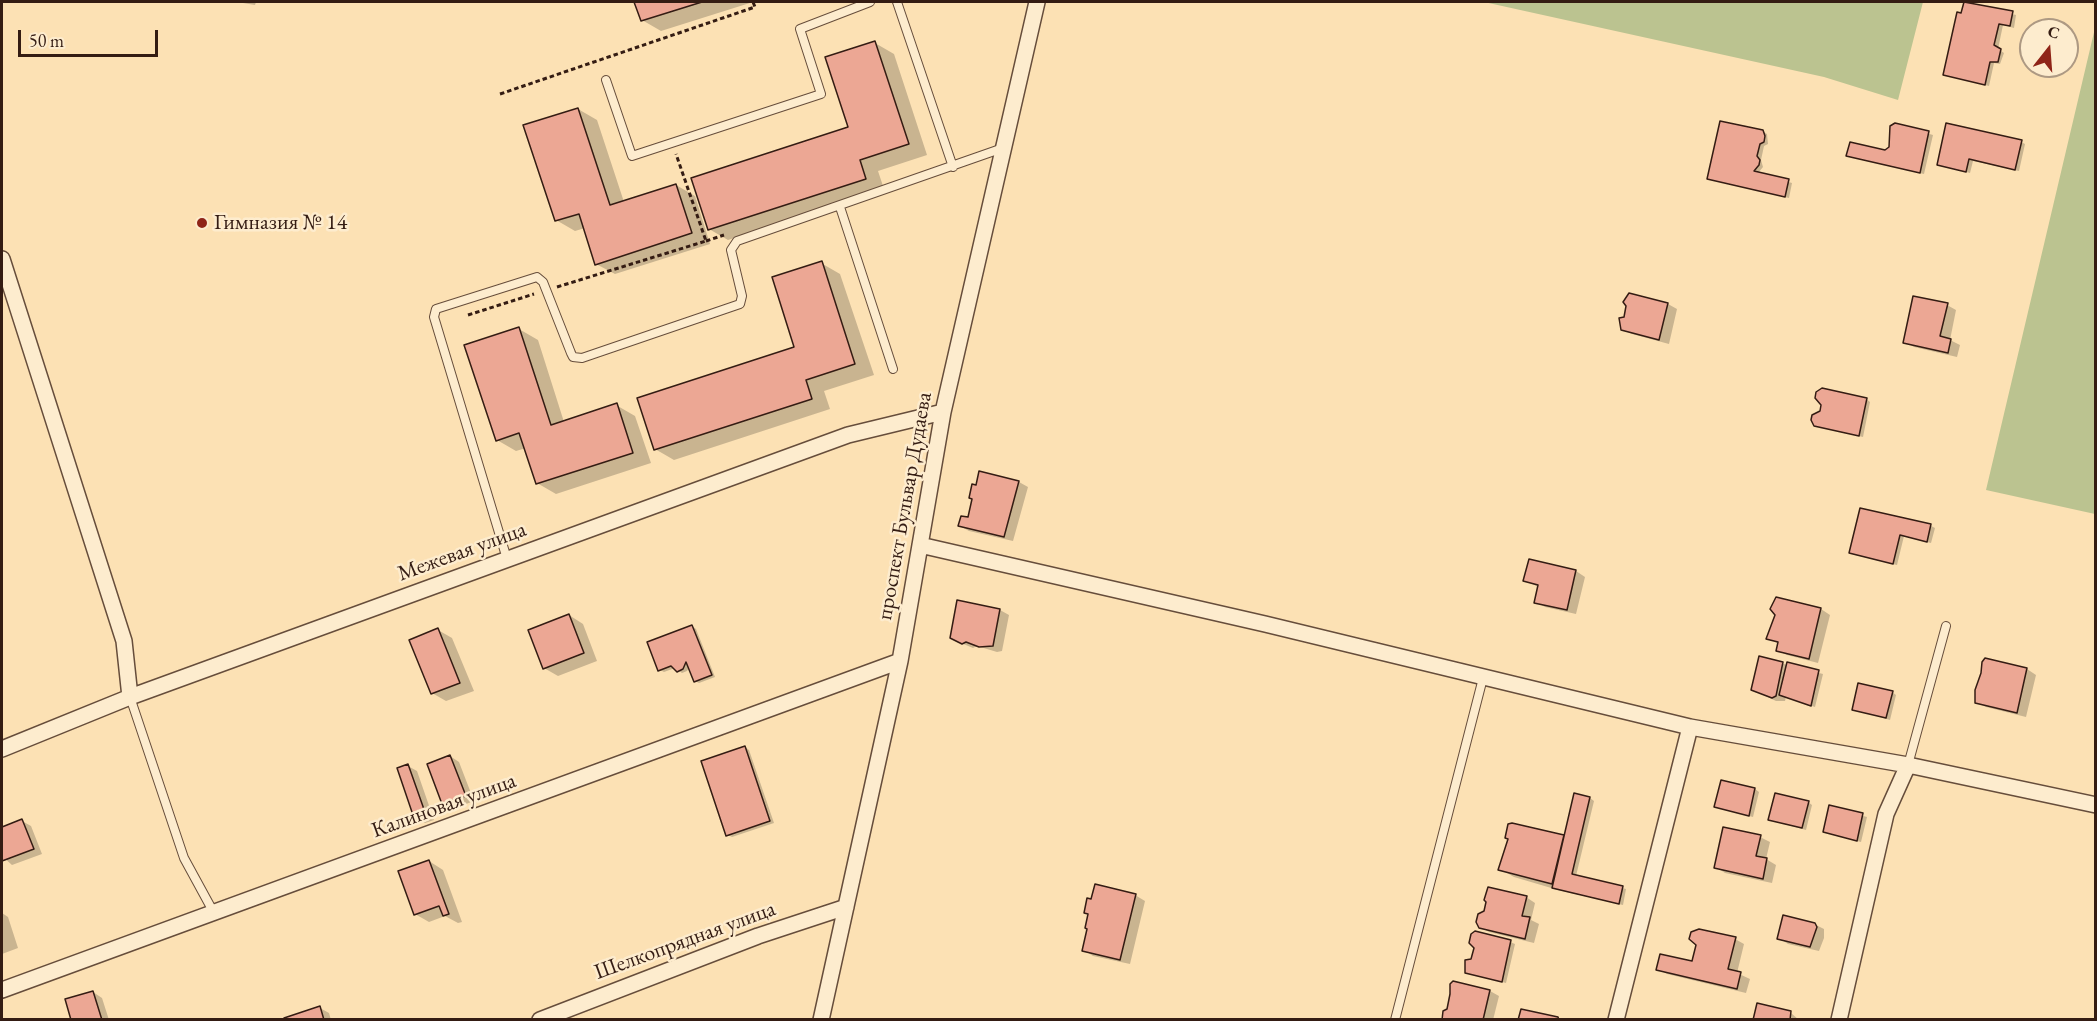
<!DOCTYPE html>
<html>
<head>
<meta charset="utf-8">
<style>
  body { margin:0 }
  #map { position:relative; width:2097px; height:1021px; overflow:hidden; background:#fce1b4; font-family:"EB Garamond",serif }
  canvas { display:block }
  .frame { position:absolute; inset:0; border:3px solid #341c13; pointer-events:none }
  .north { position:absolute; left:2019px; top:18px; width:60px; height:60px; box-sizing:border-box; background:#fdecce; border:2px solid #ad9983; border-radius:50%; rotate:17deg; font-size:16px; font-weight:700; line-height:24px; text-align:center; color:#341c13 }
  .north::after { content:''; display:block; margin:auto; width:21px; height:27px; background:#8f2418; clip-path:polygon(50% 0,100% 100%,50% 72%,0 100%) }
  .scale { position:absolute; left:18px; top:30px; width:140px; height:27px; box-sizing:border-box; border:3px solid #341c13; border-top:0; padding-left:8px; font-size:18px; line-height:21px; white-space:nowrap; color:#341c13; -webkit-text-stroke:4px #fdecce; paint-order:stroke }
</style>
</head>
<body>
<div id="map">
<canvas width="2097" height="1021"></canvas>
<div class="frame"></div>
<div class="north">С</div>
<div class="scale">50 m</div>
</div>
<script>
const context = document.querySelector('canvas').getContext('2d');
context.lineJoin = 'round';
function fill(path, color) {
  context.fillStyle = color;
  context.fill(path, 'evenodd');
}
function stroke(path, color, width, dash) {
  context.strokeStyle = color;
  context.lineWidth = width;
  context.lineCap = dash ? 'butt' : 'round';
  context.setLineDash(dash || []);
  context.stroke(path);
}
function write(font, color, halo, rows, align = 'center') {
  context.font = font + ' "EB Garamond",serif';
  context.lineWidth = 5;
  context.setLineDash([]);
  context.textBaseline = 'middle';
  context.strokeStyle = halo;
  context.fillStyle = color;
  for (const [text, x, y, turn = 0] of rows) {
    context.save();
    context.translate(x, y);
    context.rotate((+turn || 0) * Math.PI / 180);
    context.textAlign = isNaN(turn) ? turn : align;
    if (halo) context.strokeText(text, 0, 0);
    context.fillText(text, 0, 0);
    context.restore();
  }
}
const green = new Path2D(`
  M1484,2H1923L1898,100L1824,77Z
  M2095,28V514L1986,490Z`);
const shadow = new Path2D(`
  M237,2H256L255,5Z
  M636,2H753L661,31L642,20Z
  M1966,2L2016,15L2014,28L2003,25L1998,49L2004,53L2000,64L1994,63L1989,86L1944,74Z
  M875,43L894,54L927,155L878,171L884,189L728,240L709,229L850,128Z
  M578,109L597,120L624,202L676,185L695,196L710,244L615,274L596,264L585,228L575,231L556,220Z
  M1895,124L1933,135L1924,174L1852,157L1890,148Z
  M1762,131L1767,134L1768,144L1764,146L1761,160L1763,167L1758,173L1792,183L1789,198L1709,178Z
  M2021,142L2025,144L2019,171L1973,161L1970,173L1938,164Z
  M821,263L840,274L874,375L824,391L830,409L674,460L655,449L796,348Z
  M1668,304L1677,309L1669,344L1632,334L1622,329Z
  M1947,305L1956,310L1950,340L1960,345L1957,357L1914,347L1905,342Z
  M519,329L538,340L564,422L616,405L635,416L651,463L556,494L537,483L526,448L516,451L497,440Z
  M1866,399L1870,402L1863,437L1815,425Z
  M980,473L1019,482L1028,487L1013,541L969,531L960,526L969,519Z
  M1861,509L1931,526L1935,528L1931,543L1904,536L1897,565L1855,555L1851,553Z
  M1576,571L1585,577L1576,614L1545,607L1536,602L1539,587L1525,581Z
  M1777,599L1821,609L1830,615L1818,663L1787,655L1777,650L1779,644L1768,638L1776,615Z
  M1000,610L1009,615L1002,651L997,652L977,646L973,648L961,643Z
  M569,615L583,624L597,661L558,676L544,668Z
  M692,626L696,629L715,677L699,683L695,681L690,666L687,671L682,673L675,668L664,672L660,670Z
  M438,630L452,638L474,691L446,701L432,693Z
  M1760,658L1823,674L1815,707L1786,697L1785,701H1776L1753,690Z
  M1985,660L2027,669L2036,675L2026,717L1986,707L1976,702Z
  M1892,692L1896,695L1890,720L1854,709Z
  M745,747L749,750L774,823L732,837L728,835Z
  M450,756L459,762L474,801L453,809L444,803Z
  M408,766L417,771L434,820L425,823L416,817Z
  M1755,789L1759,792L1753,817L1716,807Z
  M1590,798L1594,801L1576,876L1626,889L1623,905L1558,890L1514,877L1500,869L1565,838Z
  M1808,802L1812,805L1806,830L1770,820Z
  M1830,807L1867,817L1861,842L1824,832Z
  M22,821L31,826L42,854L12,865L2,856V829Z
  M1724,829L1760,837L1770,842L1766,859L1776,865L1772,883L1725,873L1716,867Z
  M429,861L443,870L462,922L458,923L445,916L429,922L415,914Z
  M1135,895L1145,901L1130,964L1093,956L1084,950Z
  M1526,897L1535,903L1531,920L1539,924L1534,943L1489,932L1480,927Z
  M2,913L8,917L18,948L2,954Z
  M1814,924L1824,929V938L1819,951L1788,944L1779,938Z
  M1735,939L1744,944L1737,973L1750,979L1746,993L1667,974L1658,969L1693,963L1697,945Z
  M1510,942L1515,944L1506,983L1467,973Z
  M1454,983L1490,991L1499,996L1493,1020H1445L1451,985Z
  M93,992L102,998L109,1020H73Z
  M1758,1005L1791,1013L1799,1020H1755Z
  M320,1008L329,1013L331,1020H286Z`);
const building = new Path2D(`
  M634,2H702L641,21Z
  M1964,2L2013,11L2010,26L1999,24L1994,45L2001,49L1998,62H1990L1985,85L1943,75L1957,12L1961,13Z
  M875,41L909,144L860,160L866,179L708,230L691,178L848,127L825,57Z
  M578,108L610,205L676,184L692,233L595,265L579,214L555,221L523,125Z
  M1720,121L1763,130L1765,136L1764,142L1760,144L1757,156L1760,160L1759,165L1754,171L1789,179L1785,197L1707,179Z
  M1895,123L1929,131L1920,173L1846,156L1850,142L1885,150L1889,147L1890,126Z
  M1946,123L2022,140L2015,170L1969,159L1966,172L1937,165Z
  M822,261L855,364L806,380L812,399L654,450L637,398L794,347L772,277Z
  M1629,293L1668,303L1659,340L1621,330L1619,318L1624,317L1626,306L1623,302Z
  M1913,296L1948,303L1940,336L1951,339L1948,353L1903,343Z
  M519,327L551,425L617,403L633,453L536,484L519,433L496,441L464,345Z
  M1822,388L1867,398L1859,436L1814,426L1811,420L1812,415L1820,411L1821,405L1815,398L1816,392Z
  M979,471L1019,481L1004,537L958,526L961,516L968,517L972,499L969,498L972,484L976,485Z
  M1860,508L1931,524L1927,542L1900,535L1893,564L1849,553Z
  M1529,559L1576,570L1567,610L1534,603L1538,585L1523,581Z
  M1776,597L1821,608L1809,659L1776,651L1778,642L1766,639L1775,615L1770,609Z
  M957,600L1000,609L993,646L979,647L966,642L962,644L950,638Z
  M569,614L584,653L543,669L528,630Z
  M692,625L712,675L694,682L686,662L683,669L677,672L671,666L658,671L647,642Z
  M438,628L460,683L431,694L409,640Z
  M1759,656L1783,662L1776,696L1772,698L1751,690Z
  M1985,658L2027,668L2017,713L1975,703V690L1981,673L1982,662Z
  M1787,662L1819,670L1811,706L1779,695Z
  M1858,683L1893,691L1886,718L1852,710Z
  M745,746L770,821L726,836L701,761Z
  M450,755L466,796L442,804L427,764Z
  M408,764L426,815L414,818L397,768Z
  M1721,780L1755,788L1749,816L1714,807Z
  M1574,793L1590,797L1572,874L1623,886L1619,904L1552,888Z
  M1775,793L1809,801L1802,828L1768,820Z
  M1829,805L1863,813L1857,841L1823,832Z
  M22,819L34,849L2,861V827Z
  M1512,823L1564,835L1552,884L1498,870L1508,839L1505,838L1508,824Z
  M1723,827L1761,835L1756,856L1767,858L1763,879L1714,868Z
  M429,860L449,914L443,916L439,906L414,915L398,871Z
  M1095,884L1136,894L1120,960L1082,951L1087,929L1085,928L1088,914L1084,913L1087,898L1091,899Z
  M1488,887L1527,896L1522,916L1530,917L1525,939L1479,928L1476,922L1478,914L1484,911L1486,902L1484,900Z
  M1783,915L1815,923L1817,927L1810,947L1777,939Z
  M1699,929L1736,937L1728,969L1741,972L1737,989L1656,970L1660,954L1692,961L1696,945L1689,939L1691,932Z
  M1475,931L1511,940L1502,982L1465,973V960L1471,959L1474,948L1469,943L1471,934Z
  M1453,981L1490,990L1483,1020H1442L1443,1011L1447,1009L1450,994V984Z
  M93,991L102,1020H71L65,999Z
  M1757,1003L1791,1011L1790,1020H1753Z
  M320,1006L324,1020H285L284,1018Z
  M1521,1009L1558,1017L1559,1020H1518Z`);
const path = new Path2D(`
  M500,94L755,7L753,2
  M706,241L724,235
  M557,287L706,241L676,154
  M468,315L534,294`);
const service = new Path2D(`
  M897,2L953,167
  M606,80L632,156L821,94L800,29L870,2
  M840,207L893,369
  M507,559L434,317L436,309L537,277L543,282L571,353L573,357L582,358L740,304L742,296L731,250L737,241L1003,148
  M130,697L184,858L214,913
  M1908,765L1946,626
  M1395,1020L1483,678`);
const minor = new Path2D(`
  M2,259L124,641L130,697
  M920,545L1265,624L1690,727L1908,765L2096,805
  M2,749L130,697L848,435L943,412
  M2,990L900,661
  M540,1020L758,936L846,907
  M821,1020L900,661L943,412L1037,2
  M1616,1020L1690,727
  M1839,1020L1886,814L1908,765`);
const markers = [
  [202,223,6,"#8f2418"]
];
const poiNames = [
  ["Гимназия № 14",214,223]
];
const streetNames = [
  ["проспект Бульвар Дудаева",905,506,-80],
  ["Межевая улица",462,552,-20],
  ["Калиновая улица",444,806,-20],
  ["Шелкопрядная улица",685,941,-20]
];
fill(green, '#bbc390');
fill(shadow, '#0003');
fill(building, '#eca794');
stroke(building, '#341c13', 1.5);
stroke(service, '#664d3b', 10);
stroke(minor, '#664d3b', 18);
stroke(path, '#341c13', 3, [4.5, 3]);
stroke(service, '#fdecce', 8);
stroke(minor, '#fdecce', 15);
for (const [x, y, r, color] of markers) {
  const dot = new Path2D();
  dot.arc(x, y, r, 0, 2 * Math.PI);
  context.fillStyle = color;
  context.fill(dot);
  stroke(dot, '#fdecce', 2);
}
write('22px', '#341c13', '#fdecce', poiNames, 'left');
write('22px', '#341c13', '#fdecce', streetNames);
</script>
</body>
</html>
